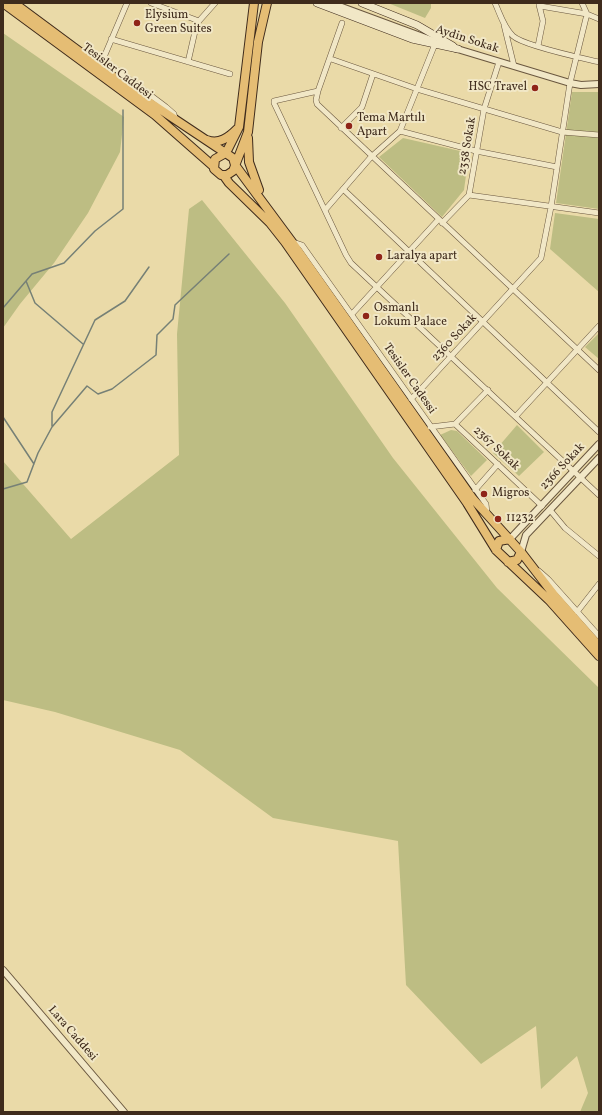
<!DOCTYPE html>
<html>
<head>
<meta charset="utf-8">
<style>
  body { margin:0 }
  #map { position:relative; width:602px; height:1115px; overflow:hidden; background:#eadaa8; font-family:Vollkorn,serif }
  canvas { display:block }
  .frame { position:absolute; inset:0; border:4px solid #3f2b1c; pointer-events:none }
</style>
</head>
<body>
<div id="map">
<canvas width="602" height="1115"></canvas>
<div class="frame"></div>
</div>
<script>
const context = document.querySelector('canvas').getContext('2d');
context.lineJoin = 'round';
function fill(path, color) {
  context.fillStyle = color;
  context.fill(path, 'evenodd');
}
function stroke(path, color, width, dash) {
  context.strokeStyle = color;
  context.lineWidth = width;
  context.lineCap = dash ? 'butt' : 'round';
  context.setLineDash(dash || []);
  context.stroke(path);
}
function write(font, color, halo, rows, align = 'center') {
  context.font = font + ' Vollkorn,serif';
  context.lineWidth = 4;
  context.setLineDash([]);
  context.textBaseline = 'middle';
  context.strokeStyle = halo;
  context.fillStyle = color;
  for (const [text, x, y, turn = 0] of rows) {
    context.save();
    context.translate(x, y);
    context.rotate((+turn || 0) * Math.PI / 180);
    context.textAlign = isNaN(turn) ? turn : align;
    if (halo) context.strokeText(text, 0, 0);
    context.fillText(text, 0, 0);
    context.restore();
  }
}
const green = new Path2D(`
  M388,3H431V8L425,18Z
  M3,33L124,117L120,152L88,213L54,263L20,304L3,328Z
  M572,92H599V209L556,203Z
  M403,138L469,153L464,190L442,217L379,157Z
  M202,200L285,303L393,458L497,588L599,688V1112H580L588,1093L577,1056L541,1089L536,1026L481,1064L406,985L398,841L273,818L180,750L55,712L3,700V461L71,539L179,455L177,334L189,209Z
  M555,213L599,219V292L550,249Z
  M599,333V359L585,347Z
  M517,425L544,452L519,476L493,453Z
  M451,430L457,431L487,460L471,476L440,435Z`);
const stream = new Path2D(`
  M26,281L35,303L83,344
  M3,308L32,274L64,263L95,231L123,209V110
  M3,417L34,464
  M52,426V412L95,320L125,301L149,267
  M3,489L27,482L38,453L52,427L87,386L98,394L112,389L156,355L157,335L173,319L175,305L229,254`);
const minor = new Path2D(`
  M127,3L104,57L109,64L166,107L174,114L175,118
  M151,3L199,21
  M495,3C500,14 504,28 513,36C524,46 582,58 599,62
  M540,6L587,14L599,19
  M342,23L318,91L316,100L317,104L599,370
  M504,25L514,66
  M111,39L230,74
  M538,46L543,21L539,5
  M331,59L417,89L562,132L599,135
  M188,62L196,27L199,21L215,3
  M318,91L274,101V103L346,255L351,263L599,495
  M341,128L362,107L373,74
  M400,131L476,151L557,167
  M343,189L599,432
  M469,195L599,213
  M325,210L371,157L400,131L435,44
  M442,223L469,195L484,109L499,62
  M293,242L302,245L486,504L487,513
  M352,314L438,220
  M411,399L422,388L541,258L551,207L570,83L587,14L582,3
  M516,416L599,326
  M455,424L488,390
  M430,427L455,424L542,506
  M475,490L498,464
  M550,510L565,528L599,556
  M539,571L548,579L599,636
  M577,612L599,584`);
const tertiary = new Path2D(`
  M331,3L434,41
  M454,48L570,83L581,85L599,84
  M510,539L599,444
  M521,552L526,535L599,458
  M3,970L124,1112`);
const secondary = new Path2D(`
  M317,3L412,39L458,49
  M362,3L417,25L453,46`);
const primary = new Path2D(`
  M3,3L155,115L213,166
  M14,3L134,92L233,158L235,165L292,242L473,499L521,552L554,595L599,646
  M254,3L239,127L228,149L224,154L215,159L214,169L221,175H227L233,171L248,132L258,42L267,3
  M248,138L249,162L259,190
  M207,140C219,145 229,137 237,129
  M224,176L229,183L270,223L285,242L467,503L496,550L549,600L599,656
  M496,550L499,541L510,539
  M508,562L517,560L521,552`);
const markers = [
  [137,23,4,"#8f2418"],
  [535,88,4,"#8f2418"],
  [349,126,4,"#8f2418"],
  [379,257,4,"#8f2418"],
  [366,316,4,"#8f2418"],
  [484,494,4,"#8f2418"],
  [498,519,4,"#8f2418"]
];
const poiNames = [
  ["Elysium",145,16],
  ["Green Suites",145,30],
  ["HSC Travel",527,88,"right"],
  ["Tema Martılı",357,119],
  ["Apart",357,133],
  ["Laralya apart",387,257],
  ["Osmanlı",374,309],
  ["Lokum Palace",374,323],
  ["Migros",492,494],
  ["11232",506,519]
];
const streetNames = [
  ["Aydin Sokak",467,40,18],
  ["Tesisler Caddesi",117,72,37],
  ["2358 Sokak",468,146,-80],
  ["2360 Sokak",455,338,-47],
  ["Tesisler Cadessi",409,379,55],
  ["2367 Sokak",496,449,43],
  ["2366 Sokak",563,467,-47],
  ["Lara Caddesi",72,1034,49]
];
fill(green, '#bdbd83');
stroke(stream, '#768076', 1.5);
stroke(minor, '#6a573f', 6);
stroke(tertiary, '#6a573f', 8);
stroke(secondary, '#3f2b1c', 8);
stroke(primary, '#3f2b1c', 10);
stroke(minor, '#f1e7c6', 5);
stroke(tertiary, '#f1e7c6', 6);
stroke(secondary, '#f1e7c6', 7);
stroke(primary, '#e5bd74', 8);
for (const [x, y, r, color] of markers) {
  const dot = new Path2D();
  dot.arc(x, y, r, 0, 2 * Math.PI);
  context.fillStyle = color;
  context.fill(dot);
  stroke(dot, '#f1e7c6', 1.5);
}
write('12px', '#3f2b1c', '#f1e7c6', poiNames, 'left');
write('12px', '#3f2b1c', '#f1e7c6', streetNames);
</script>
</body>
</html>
